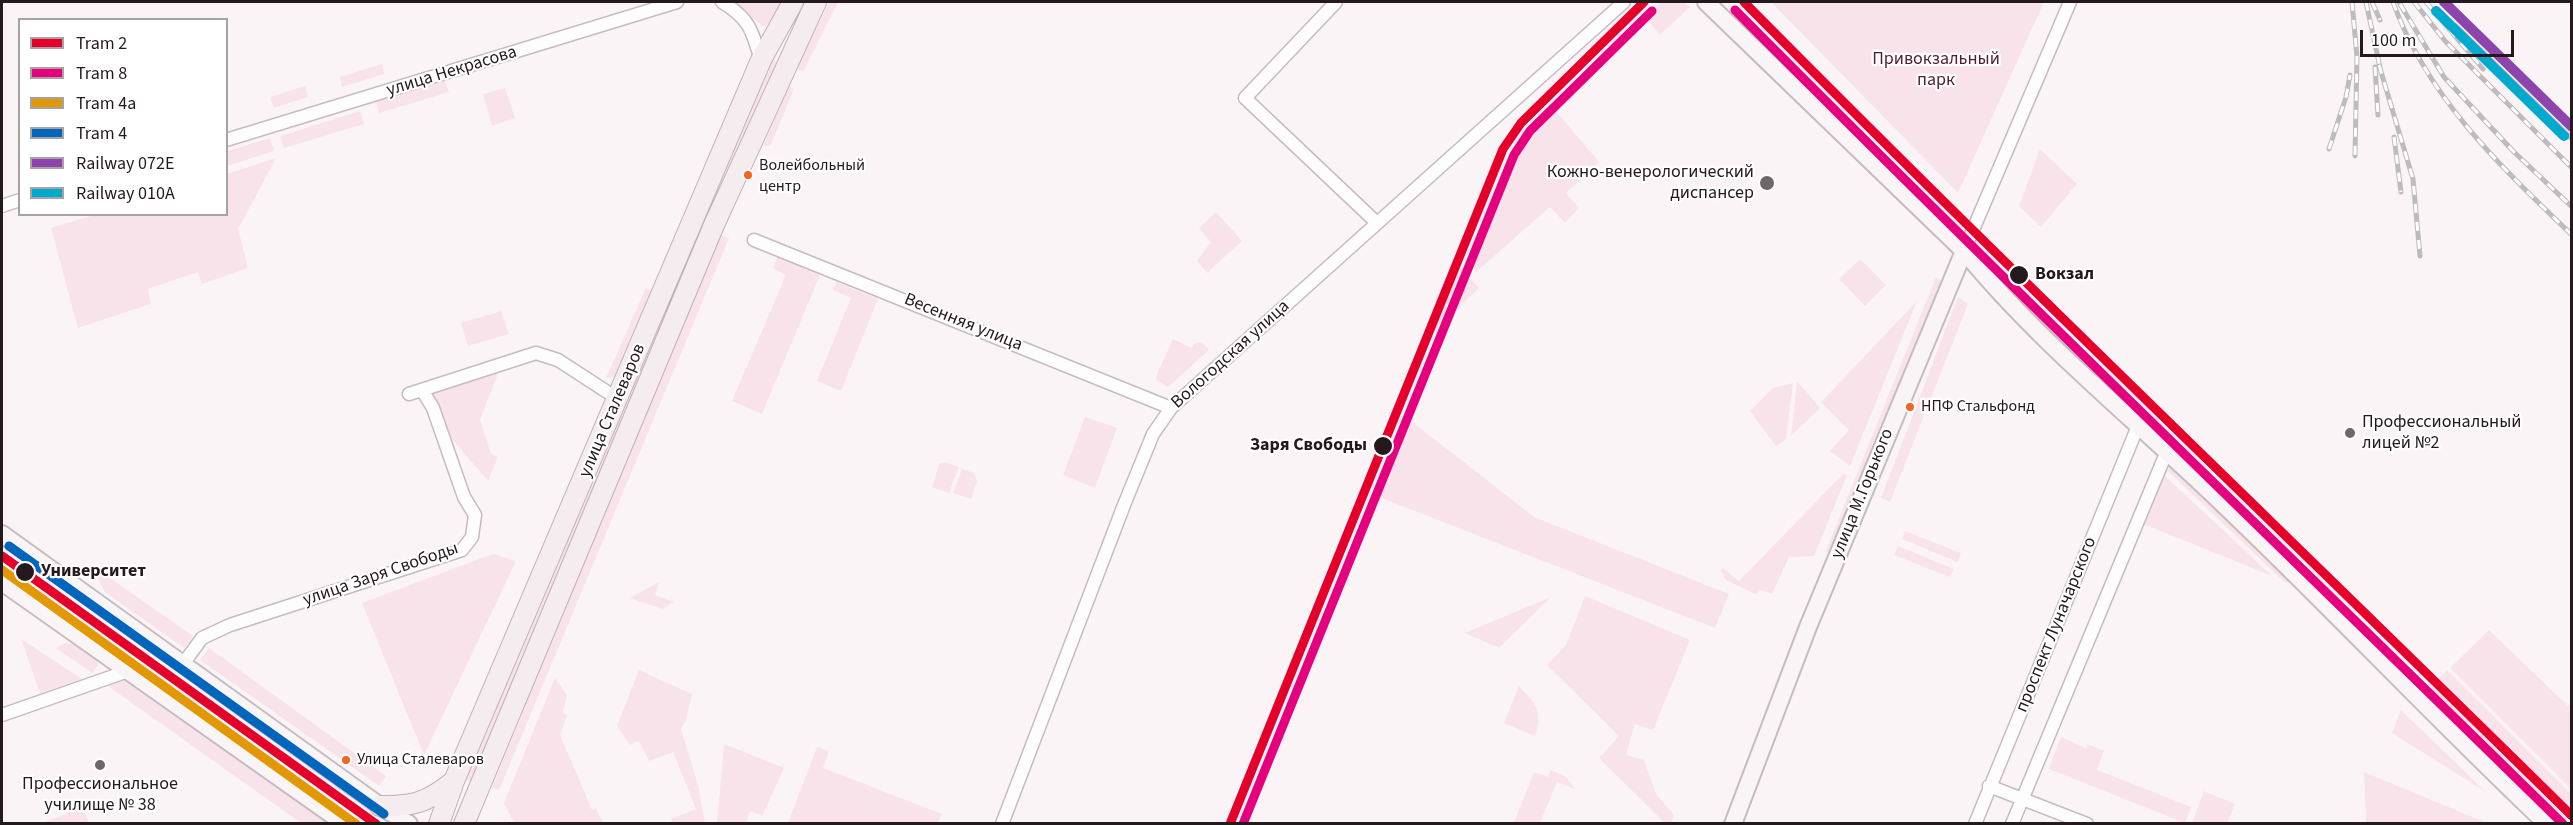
<!DOCTYPE html>
<html>
<head>
<meta charset="utf-8">
<style>
  body { margin:0 }
  #map { position:relative; width:2573px; height:825px; overflow:hidden; background:#fbf4f7; font-family:"Source Sans 3",sans-serif }
  canvas { display:block }
  .frame { position:absolute; inset:0; border:3px solid #24191d; pointer-events:none }
  .legend { position:absolute; left:18px; top:18px; width:210px; height:198px; box-sizing:border-box; background:#fff; border:2px solid #a7a3a5; margin:0; padding:8px 10px; list-style:none; font-size:18px; color:#24191d }
  .legend li { display:flex; align-items:center; gap:12px; height:30px }
  .legend b { width:30px; border:2px solid #a7a3a5 }
  .scale { position:absolute; left:2360px; top:30px; width:154px; height:27px; box-sizing:border-box; border:3px solid #24191d; border-top:0; padding-left:8px; font-size:18px; line-height:21px; white-space:nowrap; color:#24191d; -webkit-text-stroke:4px #fff; paint-order:stroke }
</style>
</head>
<body>
<div id="map">
<canvas width="2573" height="825"></canvas>
<div class="frame"></div>
<ul class="legend">
<li><b style="height:8px;background:#e4002b"></b>Tram 2</li>
<li><b style="height:8px;background:#e5007d"></b>Tram 8</li>
<li><b style="height:8px;background:#e29803"></b>Tram 4а</li>
<li><b style="height:8px;background:#0065bd"></b>Tram 4</li>
<li><b style="height:8px;background:#8e44ad"></b>Railway 072Е</li>
<li><b style="height:8px;background:#00a9ce"></b>Railway 010А</li>
</ul>
<div class="scale">100 m</div>
</div>
<script>
const context = document.querySelector('canvas').getContext('2d');
context.lineJoin = 'round';
function fill(path, color) {
  context.fillStyle = color;
  context.fill(path, 'evenodd');
}
function stroke(path, color, width, dash) {
  context.strokeStyle = color;
  context.lineWidth = width;
  context.lineCap = dash ? 'butt' : 'round';
  context.setLineDash(dash || []);
  context.stroke(path);
}
function write(font, color, halo, rows, align = 'center') {
  context.font = font + ' "Source Sans 3",sans-serif';
  context.lineWidth = 4.5;
  context.setLineDash([]);
  context.textBaseline = 'middle';
  context.strokeStyle = halo;
  context.fillStyle = color;
  for (const [text, x, y, turn = 0] of rows) {
    context.save();
    context.translate(x, y);
    context.rotate((+turn || 0) * Math.PI / 180);
    context.textAlign = isNaN(turn) ? turn : align;
    if (halo) context.strokeText(text, 0, 0);
    context.fillText(text, 0, 0);
    context.restore();
  }
}
const green = new Path2D(`
  M735,2H781L773,21L763,27Z
  M829,2H838L803,72L796,69Z
  M1661,2H1684L1690,7L1660,35L1645,17Z
  M1771,2H2044L1958,193Z
  M771,59L778,63L710,220L702,217Z
  M382,64L384,74L342,87L340,77Z
  M445,81L449,92L379,113L376,102Z
  M305,86L308,97L274,108L270,97Z
  M788,86L794,89L771,144L763,147Z
  M505,88L515,118L492,126L483,94Z
  M1550,104L1599,162L1566,193L1579,208L1565,223L1550,207L1476,272L1469,251L1508,156L1522,132Z
  M360,111L364,124L284,148L280,136Z
  M270,138L274,151L227,166V151Z
  M2040,149L2077,184L2041,227L2019,206Z
  M276,158L238,229L248,268L202,284L198,272L148,289L151,304L78,328L51,228L94,215L226,214L227,174Z
  M1216,212L1242,241L1207,273L1197,261L1211,242L1199,228Z
  M698,227L705,229L471,781L463,777Z
  M719,234L729,238L499,790L492,788L522,715L527,691Z
  M778,256L820,275L762,414L732,401L786,275L773,268Z
  M1860,259L1886,285L1865,306L1839,279Z
  M1460,268L1479,288L1434,330Z
  M1936,277L1942,282L1836,547L1830,553L1826,551Z
  M836,282L878,299L841,391L817,381L851,298L833,290Z
  M646,288L653,291L615,377L606,378Z
  M1958,297L1968,304L1890,502L1881,498Z
  M1917,301L1850,466L1830,451L1849,430L1821,402Z
  M501,311L509,334L468,346L461,323Z
  M1173,339L1192,348L1195,343L1202,342L1209,350L1168,387L1156,380L1157,374Z
  M499,371L480,420L491,454L498,457L488,481L418,399Z
  M1797,381L1820,408L1791,436Z
  M1793,383L1786,439L1776,446L1750,411L1773,388Z
  M1085,417L1117,428L1095,488L1063,475Z
  M1410,420L1534,517L1729,594L1715,628L1379,497Z
  M2169,456L2306,588L2283,581L2164,467Z
  M945,462L959,467L949,493L932,487L939,464Z
  M962,469L974,473L977,481L971,499L953,493Z
  M2162,473L2272,576L2141,523Z
  M1843,474L1847,475L1814,556L1789,557L1772,594L1761,590L1755,594L1726,580L1721,571L1723,568L1739,581Z
  M1905,531L1961,553L1957,562L1902,539Z
  M1898,546L1954,569L1950,577L1894,555Z
  M493,554L516,561L424,755L362,603Z
  M100,571L193,636L184,648L105,592L96,575Z
  M659,582L655,595L674,602L662,609L630,598Z
  M1585,596L1690,640L1653,730L1635,724L1626,755L1644,760L1656,794L1674,815L1671,823H1665L1599,758L1619,736L1547,665L1566,645Z
  M1551,597L1499,648L1465,633Z
  M2489,630L2568,706L2571,704V789L2450,668Z
  M21,639L82,679L40,693Z
  M65,643L78,645L97,659L98,665L92,673L56,648Z
  M209,648L386,776L379,786L200,660Z
  M639,670L692,694L686,720L681,729L698,785L705,823H673L671,819L696,809L673,752L649,761L639,741L630,745L617,726Z
  M2447,670L2571,793V812L2435,682Z
  M555,678L567,695L563,713L567,716L560,735L592,810L596,808L603,823H514L504,803Z
  M124,680L327,823H301L108,686Z
  M2432,685L2571,823H2553L2421,696Z
  M1519,686C1536,705 1544,710 1535,736L1504,723Z
  M2401,710L2486,792L2392,733Z
  M2061,737L2086,748L2088,744L2104,751L2097,770L2191,807L2185,823L2049,769Z
  M724,744L784,768L762,816L750,811L746,823H717Z
  M817,747L829,751L823,768L942,814L938,823H788Z
  M1551,770L1566,777L1575,789L1557,782L1540,823H1514L1534,772L1548,777Z
  M2364,772L2487,823H2366Z
  M2204,791L2235,804L2227,823H2192Z
  M83,808L89,823H42Z`);
const street = new Path2D(`
  M722,2C749,18 752,30 761,60
  M1336,2L1245,98L1377,223
  M226,140L677,2
  M2,206L20,200
  M754,240L1171,408
  M1964,251L2070,2
  M409,394L536,353L558,360L618,399
  M183,664L202,638L230,625L462,550L472,537L475,515L464,497L433,408L422,390
  M2,715L128,671
  M1989,786L2087,824
  M1002,824L1124,505L1153,434L1171,408L1624,2
  M1975,824L2138,426
  M2012,824L2167,451`);
const secondary = new Path2D(`
  M1706,2L1964,251C2040,344 2137,421 2224,505C2333,609 2437,720 2547,824
  M2,534L380,806L409,824
  M2,582L345,824
  M1733,824L1808,627L1964,251`);
const primary = new Path2D(`
  M380,806C413,807 428,802 454,781
  M439,824L454,781L761,60L793,2
  M464,824L714,225L816,2`);
const rail = new Path2D(`
  M2352,2L2357,57L2355,156
  M2366,2L2381,72
  M2372,2L2380,20
  M2393,2C2427,97 2500,166 2572,235
  M2414,2L2446,42L2572,168
  M2426,2L2483,69
  M2400,4L2444,77L2514,152L2572,207
  M2456,26L2572,139
  M2379,65L2413,179L2420,256
  M2375,67L2378,115
  M2394,137L2401,192
  M2329,149L2346,97L2350,75`);
const rail1 = new Path2D(`
  M2444,2L2572,127`);
const rail2 = new Path2D(`
  M2436,11L2564,136`);
const tram1 = new Path2D(`
  M1744,2C2016,277 2296,544 2572,816
  M2,556L376,824
  M1230,824L1503,149L1521,123L1644,2`);
const tram2 = new Path2D(`
  M1735,10C2008,285 2287,553 2563,824
  M1243,824L1514,155L1530,131L1652,11`);
const tram3 = new Path2D(`
  M2,570L356,824`);
const tram4 = new Path2D(`
  M9,546L384,814`);
const markers = [
  [748,175,5,"#f26522"],
  [1767,183,8,"#6f6669"],
  [2019,275,10,"#24191d"],
  [1910,407,5,"#f26522"],
  [2350,433,6,"#6f6669"],
  [1383,446,10,"#24191d"],
  [25,572,10,"#24191d"],
  [346,760,5,"#f26522"],
  [100,765,6,"#6f6669"]
];
const busNames = [
  ["Волейбольный",759,166],
  ["центр",759,187],
  ["НПФ Стальфонд",1921,407],
  ["Улица Сталеваров",357,760]
];
const parkNames = [
  ["Привокзальный",1936,60],
  ["парк",1936,81]
];
const streetNames = [
  ["улица Некрасова",452,72,-17],
  ["Весенняя улица",963,323,22],
  ["Вологодская улица",1231,355,-42],
  ["улица Сталеваров",613,411,-67],
  ["улица М.Горького",1863,494,-68],
  ["улица Заря Свободы",381,575,-19],
  ["проспект Луначарского",2057,625,-68]
];
const poiNames = [
  ["Кожно-венерологический",1754,173],
  ["диспансер",1754,194],
  ["Профессиональный",2362,423,"left"],
  ["лицей №2",2362,444,"left"],
  ["Профессиональное",100,785,"center"],
  ["училище № 38",100,806,"center"]
];
const stopNames = [
  ["Вокзал",2035,275],
  ["Заря Свободы",1367,446,"right"],
  ["Университет",41,572]
];
fill(green, '#f8e3ea');
stroke(street, '#c5bcbf', 15);
stroke(secondary, '#c5bcbf', 20);
stroke(primary, '#c1afb7', 22);
stroke(street, '#fefdfe', 12);
stroke(secondary, '#f9f5f7', 16);
stroke(primary, '#f4ecef', 20);
stroke(rail, '#bdbbbc', 5);
stroke(rail, '#fff', 3, [9]);
stroke(rail1, '#8e44ad', 10);
stroke(rail2, '#00a9ce', 10);
stroke(tram1, '#e4002b', 9);
stroke(tram2, '#e5007d', 9);
stroke(tram3, '#e29803', 9);
stroke(tram4, '#0065bd', 9);
for (const [x, y, r, color] of markers) {
  const dot = new Path2D();
  dot.arc(x, y, r, 0, 2 * Math.PI);
  context.fillStyle = color;
  context.fill(dot);
  stroke(dot, '#fff', 2);
}
write('16px', '#24191d', '#fff', busNames, 'left');
write('18px', '#501d34', '#fff', parkNames);
write('18px', '#24191d', '#fff', streetNames);
write('18px', '#24191d', '#fff', poiNames, 'right');
write('bold 18px', '#24191d', '#fff', stopNames, 'left');
</script>
</body>
</html>
